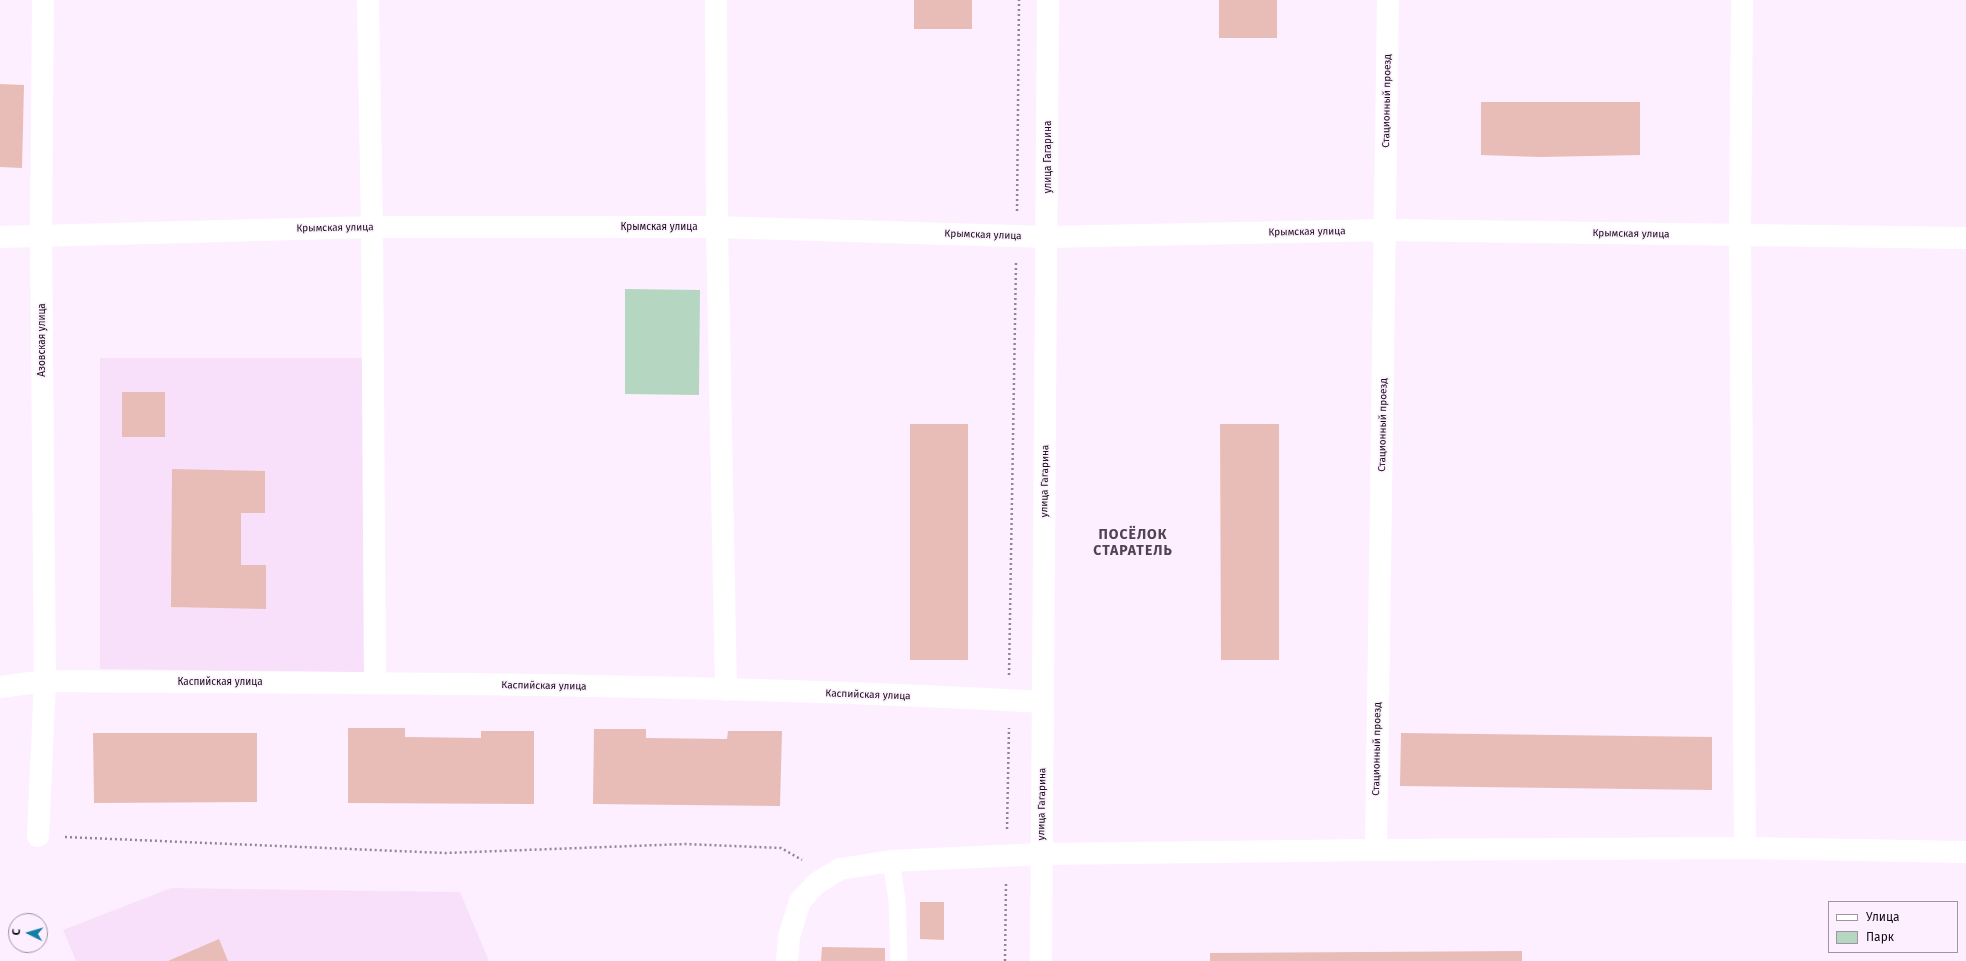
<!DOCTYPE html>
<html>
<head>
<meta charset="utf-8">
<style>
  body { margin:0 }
  #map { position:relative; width:1966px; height:961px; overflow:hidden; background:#fdefff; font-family:"Fira Sans",sans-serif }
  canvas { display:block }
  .legend { position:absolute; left:1828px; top:901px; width:130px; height:52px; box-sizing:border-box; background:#fdefff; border:1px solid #9f95a1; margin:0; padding:5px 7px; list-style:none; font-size:12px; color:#130d13 }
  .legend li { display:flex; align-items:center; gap:8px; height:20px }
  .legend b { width:20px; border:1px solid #9f95a1 }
  .north { position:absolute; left:8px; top:913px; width:40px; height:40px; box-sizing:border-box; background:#fdefff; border:1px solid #9f95a1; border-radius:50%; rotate:275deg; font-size:11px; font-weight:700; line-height:16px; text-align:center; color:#130d13 }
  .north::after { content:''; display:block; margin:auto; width:14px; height:18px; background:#127ea7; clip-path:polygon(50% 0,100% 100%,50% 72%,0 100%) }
</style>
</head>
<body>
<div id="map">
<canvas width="1966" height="961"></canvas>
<ul class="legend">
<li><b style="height:5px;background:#fff"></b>Улица</li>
<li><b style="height:11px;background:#b5d6c1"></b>Парк</li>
</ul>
<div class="north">С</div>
</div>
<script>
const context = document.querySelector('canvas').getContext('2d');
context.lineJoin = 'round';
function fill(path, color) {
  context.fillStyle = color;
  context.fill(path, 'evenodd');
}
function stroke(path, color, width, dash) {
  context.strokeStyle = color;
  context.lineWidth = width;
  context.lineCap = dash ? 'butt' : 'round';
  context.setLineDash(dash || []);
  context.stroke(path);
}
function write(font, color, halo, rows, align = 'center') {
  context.font = font + ' "Fira Sans",sans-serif';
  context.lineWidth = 3;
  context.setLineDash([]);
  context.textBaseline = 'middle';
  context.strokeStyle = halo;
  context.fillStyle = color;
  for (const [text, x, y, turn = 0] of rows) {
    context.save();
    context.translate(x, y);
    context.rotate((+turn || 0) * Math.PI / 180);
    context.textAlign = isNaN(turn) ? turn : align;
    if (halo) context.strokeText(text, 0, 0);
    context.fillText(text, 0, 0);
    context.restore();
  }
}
const built = new Path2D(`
  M100,358H365L364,672L100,669Z
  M171,888L460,892L489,961H76L63,930Z`);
const green = new Path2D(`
  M625,289L700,290L699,395L625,394Z`);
const building = new Path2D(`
  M914,0H972V29H914Z
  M1219,0H1277V38H1219Z
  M0,84L24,85L22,168L0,167Z
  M1481,102H1640V155L1539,157L1481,155Z
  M122,392H165V437H122Z
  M910,424H968V660H910Z
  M1220,424H1279V660H1221Z
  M172,469L265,471V513H241V565H266V609L171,607Z
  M348,728H405V737L481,738V731H534V804L348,803Z
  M594,729H646V738L727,739L728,731H782L780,806L593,804Z
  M93,733H257V802L94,803Z
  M1401,733L1712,737V790L1400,786Z
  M920,902H944V940L920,939Z
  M219,939L228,961H168Z
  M822,947L885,948V961H821Z
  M1522,951V961H1210V953Z`);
const path = new Path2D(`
  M1017,211L1019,0
  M1009,675L1016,262
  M1007,829L1009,728
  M65,837L445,853L685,844L781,848L802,860
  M1005,961L1006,882`);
const service = new Path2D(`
  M891,861L897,900L899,961`);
const minor = new Path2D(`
  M368,0L372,227L375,683
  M716,0L717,227L726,690
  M1742,0L1740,235L1745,848
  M0,237L372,227H717L1047,237L1386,230L1966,238
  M0,687L45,681C377,683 711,683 1043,702
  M38,836L45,681L41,236L43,0
  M1376,850L1388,0
  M787,961L789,937L800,901L817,883L840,869L891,861L1042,854L1376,850L1745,848L1966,852`);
const tertiary = new Path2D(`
  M1041,961L1048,0`);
const streetNames = [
  ["Стационный проезд",1387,101,-89],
  ["улица Гагарина",1048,157,-90],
  ["Крымская улица",659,227],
  ["Крымская улица",335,228,-1],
  ["Крымская улица",1307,232,-1],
  ["Крымская улица",1631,234,1],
  ["Крымская улица",983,235,2],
  ["Азовская улица",42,340,-90],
  ["Стационный проезд",1383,425,-89],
  ["улица Гагарина",1045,481,-89],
  ["Каспийская улица",220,682],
  ["Каспийская улица",544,686,1],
  ["Каспийская улица",868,695,2],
  ["Стационный проезд",1377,749,-89],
  ["улица Гагарина",1042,804,-89]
];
const districtNames = [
  ["ПОСЁЛОК",1133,535],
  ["СТАРАТЕЛЬ",1133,551]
];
fill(built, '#f8e0fa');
fill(green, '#b5d6c1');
fill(building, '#e8bcb7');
stroke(path, '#908692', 2.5, [2, 3]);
stroke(service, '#fff', 17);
stroke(minor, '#fff', 22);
stroke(tertiary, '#fff', 22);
write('10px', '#130d13', '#fdefff', streetNames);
context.letterSpacing = '1px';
write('bold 14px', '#524353', '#fdefff', districtNames);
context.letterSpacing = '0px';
</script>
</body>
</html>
